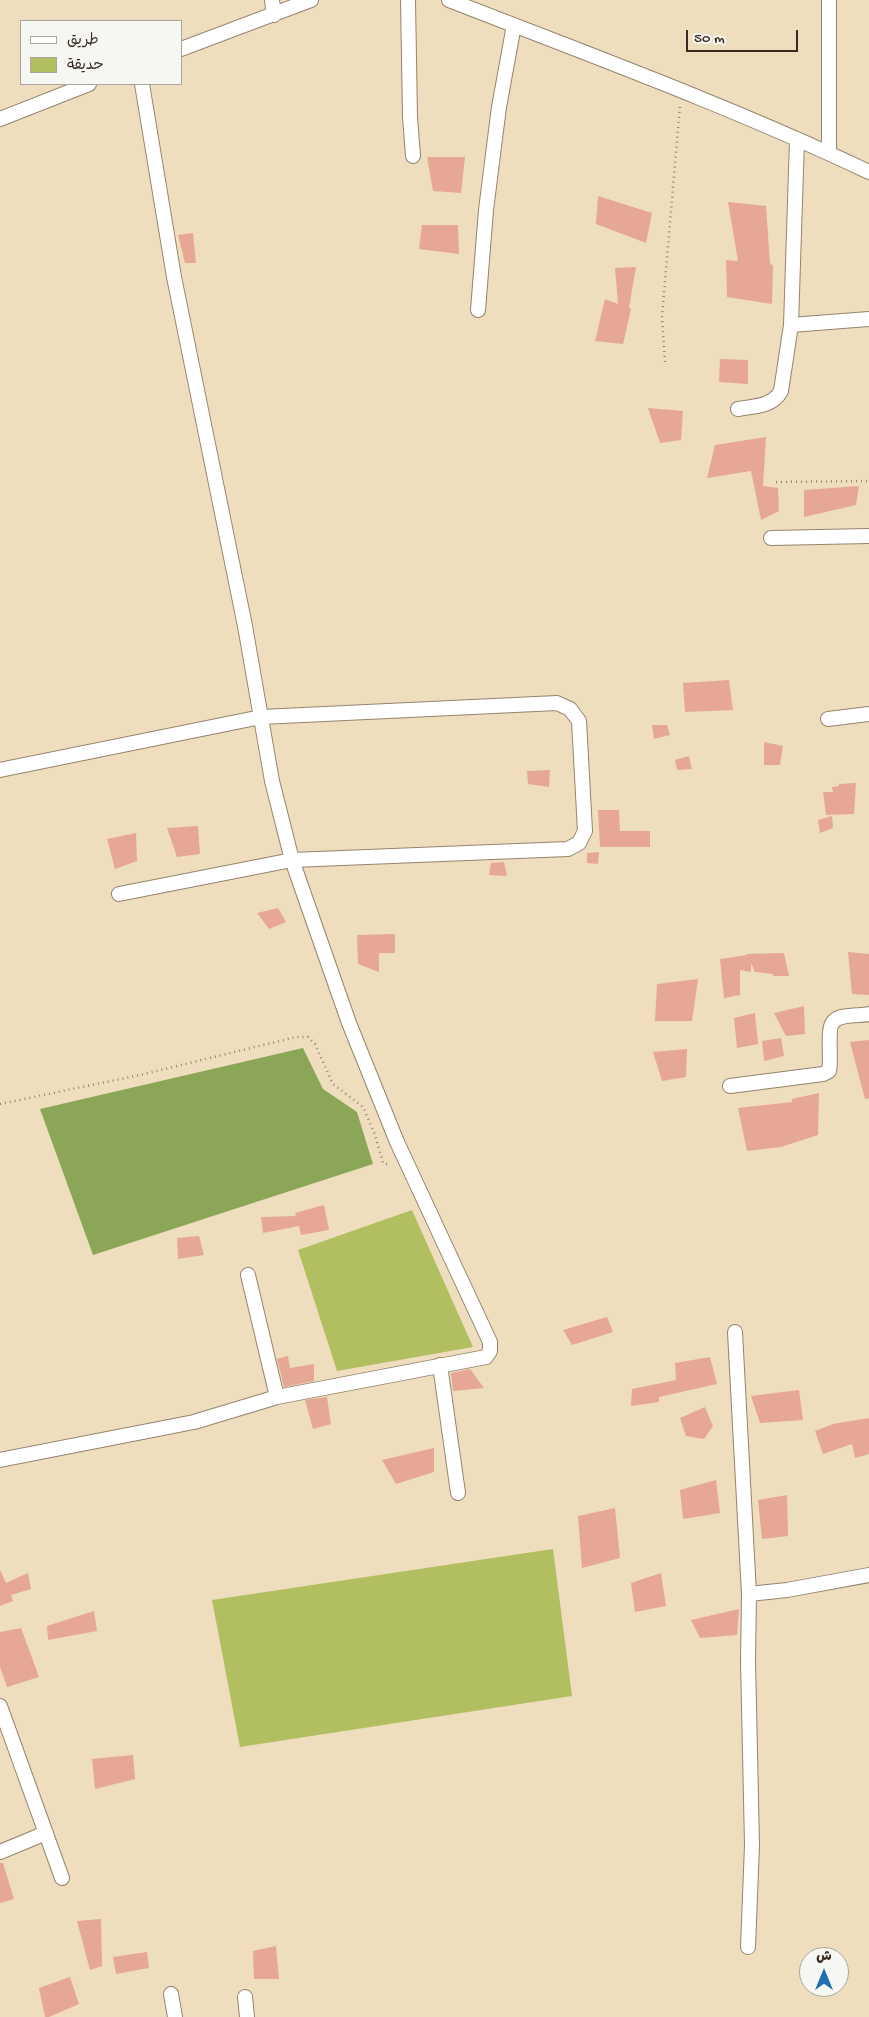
<!DOCTYPE html>
<html>
<head>
<meta charset="utf-8">
<style>
  body { margin:0 }
  #map { position:relative; width:869px; height:2017px; overflow:hidden; background:#eedebe; font-family:"Gochi Hand","Playpen Sans Arabic",sans-serif }
  canvas { display:block }
  .legend { position:absolute; left:20px; top:20px; width:162px; height:65px; box-sizing:border-box; background:#f6f6f2; border:1px solid #aba49d; margin:0; padding:6px 9px; list-style:none; font-size:15px; color:#3b2a1e }
  .legend li { display:flex; align-items:center; gap:10px; height:25px }
  .legend b { width:25px; border:1px solid #aba49d }
  .north { position:absolute; left:799px; top:1947px; width:50px; height:50px; box-sizing:border-box; background:#f6f6f2; border:1px solid #aba49d; border-radius:50%; rotate:0deg; font-size:14px; font-weight:700; line-height:20px; text-align:center; color:#3b2a1e }
  .north::after { content:''; display:block; margin:auto; width:18px; height:22px; background:#1f6fb2; clip-path:polygon(50% 0,100% 100%,50% 72%,0 100%) }
  .scale { position:absolute; left:686px; top:30px; width:112px; height:22px; box-sizing:border-box; border:2px solid #3b2a1e; border-top:0; padding-left:6px; font-size:15px; line-height:18px; white-space:nowrap; color:#3b2a1e; -webkit-text-stroke:4px #f6f6f2; paint-order:stroke }
</style>
</head>
<body>
<div id="map">
<canvas width="869" height="2017"></canvas>
<ul class="legend">
<li><b style="height:6px;background:#fff"></b>طريق</li>
<li><b style="height:14px;background:#b1bf61"></b>حديقة</li>
</ul>
<div class="north">ش</div>
<div class="scale">50 m</div>
</div>
<script>
const context = document.querySelector('canvas').getContext('2d');
context.lineJoin = 'round';
function fill(path, color) {
  context.fillStyle = color;
  context.fill(path, 'evenodd');
}
function stroke(path, color, width, dash) {
  context.strokeStyle = color;
  context.lineWidth = width;
  context.lineCap = dash ? 'butt' : 'round';
  context.setLineDash(dash || []);
  context.stroke(path);
}
const green = new Path2D(`
  M412,1210L473,1347L337,1371L298,1250Z
  M553,1549L572,1696L240,1747L212,1600Z`);
const forest = new Path2D(`
  M303,1048L323,1089L357,1112L373,1164L93,1255L40,1109Z`);
const building = new Path2D(`
  M427,157H465L461,193L433,191Z
  M598,196L652,213L646,243L596,224Z
  M728,202L766,206L770,264L773,265L772,304L727,297L726,260L738,261Z
  M422,225H458L459,254L419,249Z
  M193,233L196,263H185L178,235Z
  M636,267L629,308L631,309L623,344L595,341L605,299L618,304L615,268Z
  M720,359L748,360V384L719,382Z
  M648,408L683,411L681,440L660,443Z
  M766,437L763,486L778,488L779,511L761,520L751,471L707,478L715,445Z
  M859,486L856,505L804,517V490Z
  M729,680L733,710L685,712L683,683Z
  M652,725H667L670,735L654,739Z
  M764,742L783,746L780,765H764Z
  M689,756L692,769L677,770L675,760Z
  M550,770L549,787L528,784L527,771Z
  M856,783L854,814L826,815L823,792H833L832,787L839,786V784Z
  M598,810H619L620,831H650V847H600Z
  M832,816L833,828L820,833L818,820Z
  M198,826L200,854L177,857L167,828Z
  M136,833L137,861L115,869L107,839Z
  M599,852L598,864L587,863V853Z
  M504,862L507,876L489,875L491,863Z
  M278,908L286,922L269,929L257,913Z
  M395,934V953H379V972L358,964L357,935Z
  M848,952L869,954V995L852,994Z
  M784,953L789,976H773V974L755,972L751,963V972L740,970V995L724,998L720,959L747,955L746,954Z
  M698,979L692,1021H655L657,984Z
  M804,1006L805,1034L786,1036L774,1013Z
  M755,1013L758,1044L737,1048L734,1018Z
  M781,1038L784,1056L764,1061L762,1041Z
  M869,1040V1098L865,1099L850,1042Z
  M687,1049L686,1077L662,1081L653,1052Z
  M819,1093L818,1135L781,1147L747,1151L738,1108L792,1102V1099Z
  M324,1205L329,1230L301,1235L299,1226L263,1233L261,1217L296,1216L295,1213Z
  M199,1236L204,1255L178,1259L177,1238Z
  M607,1317L613,1332L572,1345L563,1330Z
  M288,1356L290,1368L314,1364V1381L284,1387L277,1359Z
  M710,1357L717,1384L659,1397V1402L631,1406L632,1389L676,1380L675,1363Z
  M470,1369L484,1388L453,1391L451,1373Z
  M799,1390L803,1420L760,1423L751,1396Z
  M327,1397L331,1424L313,1429L305,1400Z
  M705,1407L713,1426L704,1439L686,1436L680,1418Z
  M869,1418V1454L855,1458L852,1444L823,1454L815,1431L833,1424Z
  M434,1448V1472L396,1484L382,1460Z
  M716,1480L720,1513L683,1519L680,1490Z
  M787,1495L788,1536L762,1539L758,1500Z
  M615,1508L620,1558L582,1568L578,1516Z
  M0,1570L6,1583L28,1573L31,1589L11,1595L13,1601L0,1606Z
  M661,1573L666,1606L635,1612L631,1583Z
  M739,1609L737,1635L700,1638L691,1620Z
  M94,1611L97,1631L48,1640L47,1626Z
  M21,1628L39,1677L7,1687L0,1667V1632Z
  M133,1755L135,1779L95,1789L92,1759Z
  M0,1863H3L14,1899L0,1903Z
  M101,1919L102,1966L90,1970L77,1921Z
  M276,1946L279,1979H254L253,1951Z
  M147,1952L149,1968L116,1974L113,1957Z
  M70,1977L79,2004L49,2017H45L39,1988Z`);
const path = new Path2D(`
  M665,362L662,317L680,105
  M776,482L869,481
  M0,1104L140,1075L296,1037H308L315,1044L333,1084L363,1107L374,1132L383,1163L391,1165`);
const street = new Path2D(`
  M272,0L274,15
  M408,0L410,117L413,156
  M449,0C590,55 732,107 869,172
  M829,0V153
  M181,49L311,0
  M142,84L174,277L245,626L272,781L292,860L349,1023L397,1142L490,1342V1351L486,1357L277,1397L248,1275
  M0,119L89,84
  M478,310L486,210L499,107L514,25
  M791,325L869,319
  M738,409C755,406 772,407 781,391L791,325L797,139
  M771,538L869,536
  M828,719L869,714
  M0,770L261,717L557,703L570,709L579,721L585,831L579,843L568,849L292,860L119,894
  M730,1086L823,1074L829,1071C832,1060 826,1027 834,1021C841,1014 860,1016 869,1014
  M735,1332L749,1594
  M440,1365L458,1493
  M0,1460L194,1422L277,1397
  M0,1706L62,1878
  M0,1852L46,1833
  M748,1947L752,1845L748,1660L749,1594L787,1590L869,1575
  M171,1994L175,2017
  M245,1997L247,2017`);
fill(green, '#b1bf61');
fill(forest, '#8ca657');
fill(building, '#e7a795');
stroke(street, '#94846e', 16);
stroke(path, '#94846e', 2.5, [1, 4]);
stroke(street, '#fff', 14);
</script>
</body>
</html>
